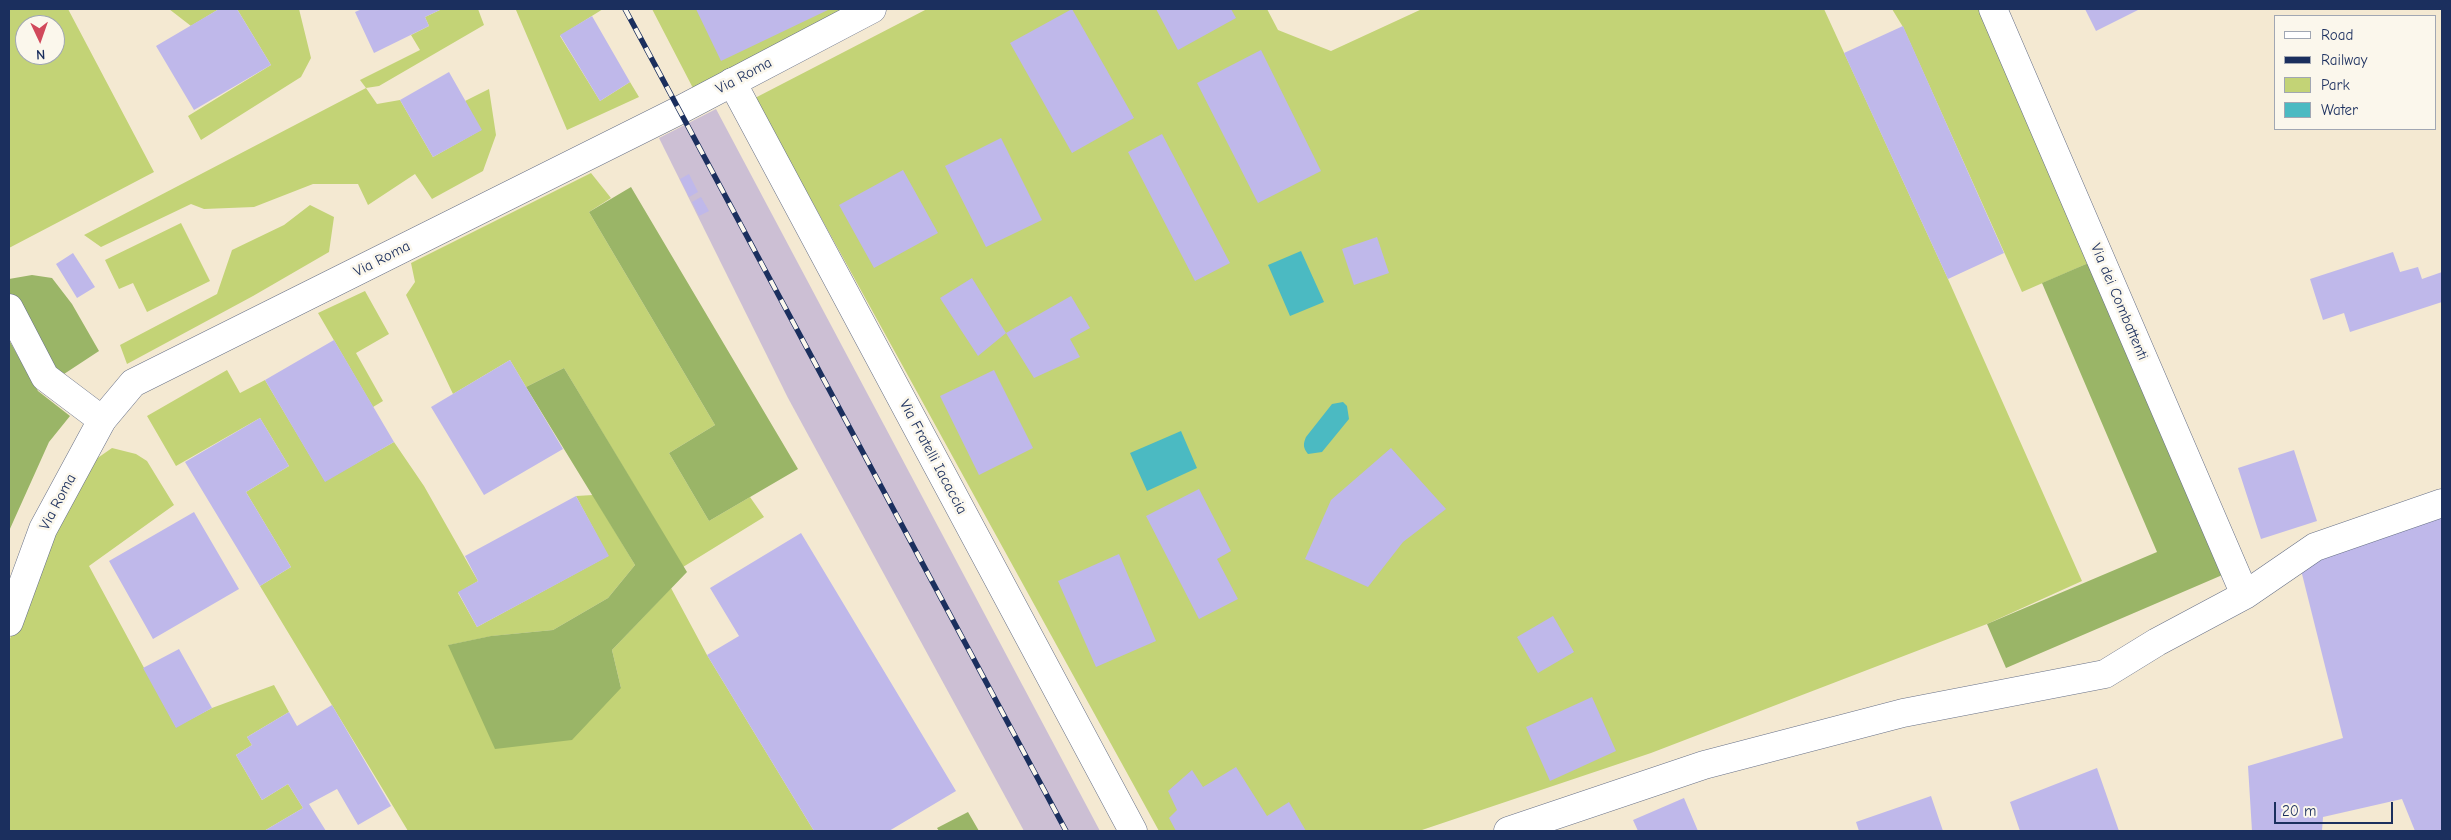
<!DOCTYPE html>
<html>
<head>
<meta charset="utf-8">
<style>
  body { margin:0 }
  #map { position:relative; width:2451px; height:840px; overflow:hidden; background:#f4e9d2; font-family:"Comic Neue",sans-serif }
  canvas { display:block }
  .frame { position:absolute; inset:0; border:10px solid #1b2f5e; pointer-events:none }
  .legend { position:absolute; left:2274px; top:15px; width:162px; height:115px; box-sizing:border-box; background:#fbf7ec; border:1px solid #a1a7b3; margin:0; padding:6px 9px; list-style:none; font-size:15px; color:#1b2f5e }
  .legend li { display:flex; align-items:center; gap:10px; height:25px }
  .legend b { width:25px; border:1px solid #a1a7b3 }
  .north { position:absolute; left:15px; top:15px; width:50px; height:50px; box-sizing:border-box; background:#fbf7ec; border:1px solid #a1a7b3; border-radius:50%; rotate:177deg; font-size:14px; font-weight:700; line-height:20px; text-align:center; color:#1b2f5e }
  .north::after { content:''; display:block; margin:auto; width:18px; height:22px; background:#d1495b; clip-path:polygon(50% 0,100% 100%,50% 72%,0 100%) }
  .scale { position:absolute; left:2274px; top:802px; width:119px; height:22px; box-sizing:border-box; border:2px solid #1b2f5e; border-top:0; padding-left:6px; font-size:15px; line-height:18px; white-space:nowrap; color:#1b2f5e; -webkit-text-stroke:4px #fbf7ec; paint-order:stroke }
</style>
</head>
<body>
<div id="map">
<canvas width="2451" height="840"></canvas>
<div class="frame"></div>
<ul class="legend">
<li><b style="height:6px;background:#fff"></b>Road</li>
<li><b style="height:6px;background:#1b2f5e"></b>Railway</li>
<li><b style="height:14px;background:#c3d376"></b>Park</li>
<li><b style="height:14px;background:#4bbac2"></b>Water</li>
</ul>
<div class="north">N</div>
<div class="scale">20 m</div>
</div>
<script>
const context = document.querySelector('canvas').getContext('2d');
context.lineJoin = 'round';
function fill(path, color) {
  context.fillStyle = color;
  context.fill(path, 'evenodd');
}
function stroke(path, color, width, dash) {
  context.strokeStyle = color;
  context.lineWidth = width;
  context.lineCap = dash ? 'butt' : 'round';
  context.setLineDash(dash || []);
  context.stroke(path);
}
function write(font, color, halo, rows, align = 'center') {
  context.font = font + ' "Comic Neue",sans-serif';
  context.lineWidth = 5;
  context.setLineDash([]);
  context.textBaseline = 'middle';
  context.strokeStyle = halo;
  context.fillStyle = color;
  for (const [text, x, y, turn = 0] of rows) {
    context.save();
    context.translate(x, y);
    context.rotate((+turn || 0) * Math.PI / 180);
    context.textAlign = isNaN(turn) ? turn : align;
    if (halo) context.strokeText(text, 0, 0);
    context.fillText(text, 0, 0);
    context.restore();
  }
}
const industrial = new Path2D(`
  M716,109L1100,831H1024L788,398L659,138Z`);
const green = new Path2D(`
  M9,9H68L154,172L9,248ZM25,25H55V55H25Z
  M169,9H219L191,26Z
  M237,9H299L311,58L301,77L201,140L188,116L271,65Z
  M442,9H478L484,25L379,86L366,88L377,104L400,100L433,157L481,130L465,101L489,89L496,135L483,171L432,199L415,174L368,205L358,184H313L254,207L204,209L191,204L101,247L84,235L366,88L360,80L420,50L411,35L429,26L425,17Z
  M519,9H603L560,36L600,101L630,82L639,97L567,130L516,10Z
  M652,9H856L695,92Z
  M927,9H1267L1278,30L1331,51L1422,9H1824L1948,279L2082,581L1987,624L1651,753L1419,831H1159L755,98Z
  M1892,9H1993L2100,258L2022,292L1903,27Z
  M591,173L611,198L589,212L715,425L669,453L709,521L750,497L764,517L683,567L564,368L526,387L510,360L453,394L406,295L415,282L411,263Z
  M310,205L334,217L329,252L253,296L127,364L120,345L217,294L232,250L284,225Z
  M181,223L210,281L147,312L133,283L119,289L105,260Z
  M365,291L389,334L356,353L383,401L373,407L318,313Z
  M227,370L240,393L265,380L325,481L394,442L424,486L478,581L458,593L477,627L608,556L576,496L593,495L635,565L608,598L553,630L492,636L449,645L621,688L612,650L671,588L707,655L814,831H408L260,586L291,567L246,492L289,466L260,418L176,466L147,416Z
  M112,448L136,454L147,461L174,505L89,566L176,727L212,708L274,685L289,712L247,737L252,745L236,755L262,800L288,784L303,808L264,831H9V641L60,521L89,464Z`);
const forest = new Path2D(`
  M631,187L798,469L709,521L669,453L715,425L589,212Z
  M2100,258L2234,570L2006,668L1987,624L2157,552L2042,283Z
  M32,275L52,278L72,304L99,351L64,374L51,371L9,292V279Z
  M9,340L38,391L70,416L49,442L9,531Z
  M564,368L687,572L612,650L621,688L572,740L495,749L448,645L491,636L553,630L608,598L635,565L526,387Z
  M968,812L979,831H939L937,828Z`);
const water = new Path2D(`
  M1301,251L1324,302L1290,316L1268,265Z
  M1343,402L1347,406L1349,419L1322,452L1308,454C1303,448 1303,444 1306,437L1332,404Z
  M1181,431L1197,468L1147,491L1130,453Z`);
const building = new Path2D(`
  M219,9H237L271,65L194,110L156,46Z
  M362,9H442L425,17L429,26L374,53L355,12Z
  M696,9H830L721,61Z
  M1072,9L1134,118L1072,153L1010,43Z
  M1156,9H1231L1236,18L1178,50Z
  M2085,9H2140L2096,31Z
  M592,16L630,82L600,101L560,35Z
  M1903,26L2004,253L1948,279L1844,53Z
  M1261,50L1321,171L1258,203L1197,83Z
  M449,72L482,130L433,157L400,100Z
  M1162,134L1230,263L1195,281L1128,152Z
  M1001,138L1042,220L986,247L945,166Z
  M903,170L938,233L874,268L839,205Z
  M689,174L698,192L689,197L680,179Z
  M701,197L709,211L699,216L692,202Z
  M1377,237L1389,273L1354,285L1342,249Z
  M2393,252L2400,272L2418,267L2422,279L2442,272V302L2350,332L2344,313L2323,320L2310,279Z
  M73,253L95,287L77,298L56,264Z
  M972,278L1006,333L978,356L940,298Z
  M1071,296L1090,328L1070,339L1080,357L1034,378L1006,333Z
  M334,340L394,442L325,482L265,380Z
  M510,360L563,449L484,495L431,407Z
  M994,370L1033,448L979,475L940,396Z
  M260,418L289,466L246,492L291,567L260,586L185,462Z
  M1391,448L1446,509L1403,542L1368,587L1305,559L1331,500Z
  M2294,450L2317,521L2261,539L2238,468Z
  M1199,489L1231,551L1217,559L1238,599L1199,619L1146,516Z
  M576,496L609,556L477,627L458,592L478,581L465,556Z
  M194,512L239,589L153,639L109,561Z
  M2442,514V831H2415L2402,799L2323,817L2322,831H2252L2248,766L2343,738L2300,566Z
  M801,533L956,791L889,831H814L707,655L739,636L710,588Z
  M1119,554L1156,641L1096,667L1058,581Z
  M1553,616L1574,652L1538,673L1517,637Z
  M179,649L212,708L176,728L143,668Z
  M1592,697L1616,751L1550,781L1526,727Z
  M332,705L391,806L358,825L337,789L309,804L326,831H264L303,808L288,784L262,800L236,755L252,745L247,737L289,712L297,726Z
  M1236,767L1267,816L1289,802L1306,831H1176L1169,818L1177,810L1168,791L1192,770L1203,787Z
  M2097,768L2119,831H2020L2010,802Z
  M1931,796L1943,831H1859L1856,822Z
  M1684,798L1698,831H1638L1633,820Z`);
const minor = new Path2D(`
  M1993,9L2245,595
  M732,82L1133,831
  M9,308L45,377L102,420
  M1508,831L1704,765L1903,713L2105,674L2157,642L2245,595L2315,547L2442,503`);
const tertiary = new Path2D(`
  M9,622L43,529L102,420L133,383L678,111L872,9`);
const rail = new Path2D(`
  M625,9L1066,831`);
const streetNames = [
  ["Via Roma",744,76,-28],
  ["Via Roma",382,259,-27],
  ["Via dei Combattenti",2119,302,67],
  ["Via Fratelli Iacaccia",933,457,62],
  ["Via Roma",58,502,-62]
];
fill(industrial, '#ccbfd4');
fill(green, '#c3d376');
fill(forest, '#9ab567');
fill(water, '#4bbac2');
fill(building, '#bfb8ea');
stroke(minor, '#677087', 29);
stroke(tertiary, '#677087', 29);
stroke(minor, '#fff', 28);
stroke(tertiary, '#fff', 28);
stroke(rail, '#1b2f5e', 5.5);
stroke(rail, '#fbf7ec', 4, [11]);
write('15px', '#1b2f5e', '#fbf7ec', streetNames);
</script>
</body>
</html>
